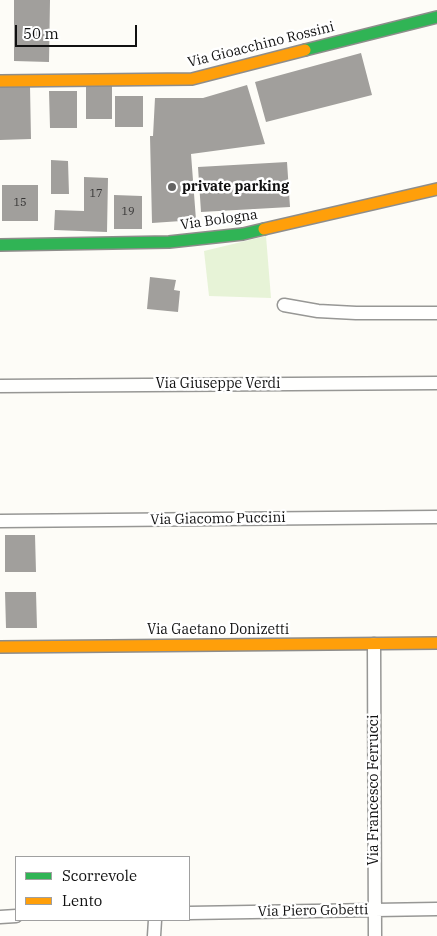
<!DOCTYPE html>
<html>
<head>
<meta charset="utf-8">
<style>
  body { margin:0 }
  #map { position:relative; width:437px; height:936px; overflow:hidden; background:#fdfcf7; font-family:"IBM Plex Serif",serif }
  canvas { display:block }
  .legend { position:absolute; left:15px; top:856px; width:175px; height:65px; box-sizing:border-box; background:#fff; border:1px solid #a0a0a0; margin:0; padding:6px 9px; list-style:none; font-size:15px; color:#111 }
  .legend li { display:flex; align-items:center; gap:10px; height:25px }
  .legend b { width:25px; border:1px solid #a0a0a0 }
  .scale { position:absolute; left:15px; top:25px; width:122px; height:22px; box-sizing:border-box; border:2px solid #111; border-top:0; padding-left:6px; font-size:15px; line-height:18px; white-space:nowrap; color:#111; -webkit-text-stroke:4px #fff; paint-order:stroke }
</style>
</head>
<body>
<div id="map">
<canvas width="437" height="936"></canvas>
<ul class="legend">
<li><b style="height:6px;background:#30b455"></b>Scorrevole</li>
<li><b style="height:6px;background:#ff9f0a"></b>Lento</li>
</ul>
<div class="scale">50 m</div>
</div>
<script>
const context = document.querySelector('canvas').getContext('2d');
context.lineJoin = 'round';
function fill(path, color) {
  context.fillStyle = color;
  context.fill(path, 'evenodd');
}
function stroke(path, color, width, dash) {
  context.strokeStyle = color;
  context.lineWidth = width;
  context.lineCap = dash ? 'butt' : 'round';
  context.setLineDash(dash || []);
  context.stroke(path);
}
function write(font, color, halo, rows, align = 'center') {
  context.font = font + ' "IBM Plex Serif",serif';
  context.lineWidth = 5;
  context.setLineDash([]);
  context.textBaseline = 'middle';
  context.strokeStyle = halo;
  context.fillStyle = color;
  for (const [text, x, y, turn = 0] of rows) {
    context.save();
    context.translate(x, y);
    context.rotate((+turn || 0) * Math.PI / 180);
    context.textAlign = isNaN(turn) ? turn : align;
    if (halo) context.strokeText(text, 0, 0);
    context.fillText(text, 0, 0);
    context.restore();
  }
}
const green = new Path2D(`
  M266,236L271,298L209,296L204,251Z`);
const building = new Path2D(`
  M14,0H50L49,62L14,61Z
  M361,53L372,95L266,122L255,82Z
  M0,85L30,86L31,139L0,140Z
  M86,85H112V119H86Z
  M247,85L265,144L191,154L196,220L152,223L150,136H153L155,98H203Z
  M49,91H77V128H50Z
  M115,96H143V127H115Z
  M51,160L68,161L69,194H51Z
  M287,162L290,207L201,212L198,167Z
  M84,177L108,178L107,232L54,230L55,210L84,211Z
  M2,185H38V221H2Z
  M114,195L142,196V229H114Z
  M150,277L176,280L174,290L180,291L178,312L147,309Z
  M5,535H35L36,572H5Z
  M5,592H36L37,628H6Z`);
const street = new Path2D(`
  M284,305L318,311L356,313H437
  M0,386L437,383
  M0,521L437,517
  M374,644L375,936
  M189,913L437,909
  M0,917L16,916
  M154,936L155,920`);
const fast = new Path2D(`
  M305,50L437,17
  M0,245L169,242L243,234L264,229`);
const slow = new Path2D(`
  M0,81L192,79L305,50
  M264,229L437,189
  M0,647L437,643`);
const markers = [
  [172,187,5,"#646362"]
];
const numberNames = [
  ["17",96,194],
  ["15",20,203],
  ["19",128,212]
];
const streetNames = [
  ["Via Gioacchino Rossini",261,45,-14],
  ["Via Bologna",219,220,-8],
  ["Via Giuseppe Verdi",218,384],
  ["Via Giacomo Puccini",218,519,-1],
  ["Via Gaetano Donizetti",218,630],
  ["Via Francesco Ferrucci",374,790,-90],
  ["Via Piero Gobetti",313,911,-1]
];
const poiNames = [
  ["private parking",182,187]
];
fill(green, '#e7f3d7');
fill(building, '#a19f9c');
stroke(street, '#979795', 15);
stroke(fast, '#8e8d8b', 14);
stroke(slow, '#8e8d8b', 14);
stroke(street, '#fffffe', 12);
stroke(fast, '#30b455', 11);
stroke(slow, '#ff9f0a', 11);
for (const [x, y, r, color] of markers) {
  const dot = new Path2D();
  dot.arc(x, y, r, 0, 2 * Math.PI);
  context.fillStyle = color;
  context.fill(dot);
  stroke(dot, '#fff', 2);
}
write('11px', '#353434', null, numberNames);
write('14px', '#111', '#fff', streetNames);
write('bold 14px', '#111', '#fff', poiNames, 'left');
</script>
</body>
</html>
